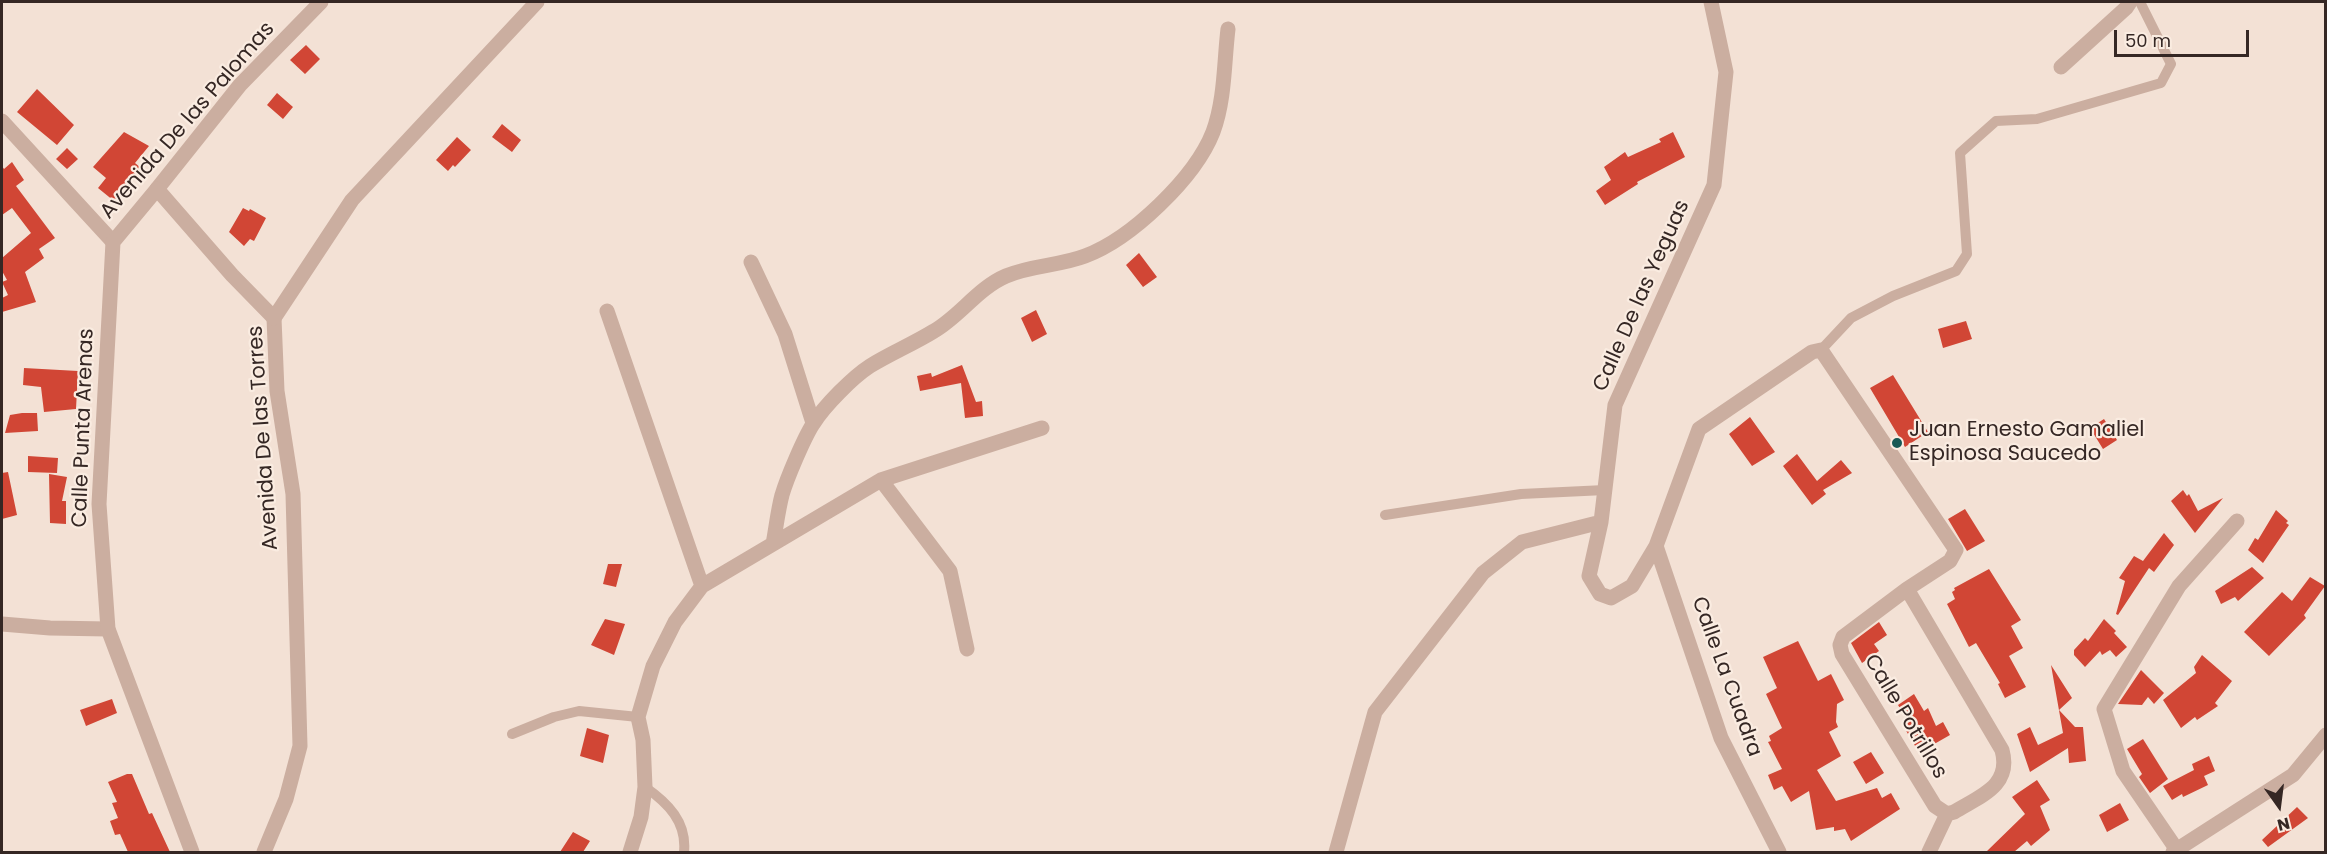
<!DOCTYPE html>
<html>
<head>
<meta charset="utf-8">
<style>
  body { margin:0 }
  #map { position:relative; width:2327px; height:854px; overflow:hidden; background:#f3e1d5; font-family:Poppins,sans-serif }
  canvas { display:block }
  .frame { position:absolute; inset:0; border:3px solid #352724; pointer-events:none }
  .north { position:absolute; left:2249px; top:776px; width:60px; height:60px; -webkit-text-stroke:4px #faece1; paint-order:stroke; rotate:166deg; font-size:16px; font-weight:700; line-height:24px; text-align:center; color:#352724 }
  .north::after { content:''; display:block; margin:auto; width:21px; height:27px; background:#352724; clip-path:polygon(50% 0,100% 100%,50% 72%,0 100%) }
  .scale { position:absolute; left:2114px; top:30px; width:135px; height:27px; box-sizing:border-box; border:3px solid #352724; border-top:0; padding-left:8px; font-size:18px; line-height:21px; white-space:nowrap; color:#352724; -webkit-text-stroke:4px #faece1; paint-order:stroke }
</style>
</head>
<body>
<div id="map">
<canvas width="2327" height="854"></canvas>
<div class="frame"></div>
<div class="north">N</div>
<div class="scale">50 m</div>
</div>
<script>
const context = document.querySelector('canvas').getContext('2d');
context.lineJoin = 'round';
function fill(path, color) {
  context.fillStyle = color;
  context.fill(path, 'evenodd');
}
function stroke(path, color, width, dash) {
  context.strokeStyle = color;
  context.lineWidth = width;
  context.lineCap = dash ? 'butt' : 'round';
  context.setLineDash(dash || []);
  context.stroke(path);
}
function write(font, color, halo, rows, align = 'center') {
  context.font = font + ' Poppins,sans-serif';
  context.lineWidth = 4.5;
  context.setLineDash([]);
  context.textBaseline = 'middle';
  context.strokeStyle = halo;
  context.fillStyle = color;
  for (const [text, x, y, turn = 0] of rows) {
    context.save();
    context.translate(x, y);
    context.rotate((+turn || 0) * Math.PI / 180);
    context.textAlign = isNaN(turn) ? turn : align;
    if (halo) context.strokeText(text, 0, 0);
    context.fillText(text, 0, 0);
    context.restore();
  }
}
const building = new Path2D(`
  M306,45L320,59L305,74L290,60Z
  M37,89L74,125L57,145L17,112Z
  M277,93L293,107L283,119L267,105Z
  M502,124L521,140L512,152L492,137Z
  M124,132L149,146L135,163L141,168L114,201L98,188L106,178L93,167Z
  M1673,132L1685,157L1637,182L1638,184L1605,205L1596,191L1611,180L1604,167L1625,152L1628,157L1661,142L1659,139Z
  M457,137L471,150L455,167L453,165L448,171L436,160Z
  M67,148L78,159L67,169L56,159Z
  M12,162L24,180L16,186L55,238L39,249L44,258L25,272L36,302L2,312V298L8,295L2,282L7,280L2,271V258L31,233L12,208L2,215V166L4,169Z
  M243,208L249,211L250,209L266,218L254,241L250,239L244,246L229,232Z
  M1139,253L1157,277L1143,287L1126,265Z
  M1036,310L1047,334L1032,342L1021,318Z
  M1966,321L1972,339L1943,348L1938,329Z
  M962,365L976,402L982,401L983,416L965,418L961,383L920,391L917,376L931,373L932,377Z
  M24,368L78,371L76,409L44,412L41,387L23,385Z
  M1893,375L1928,432L1905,447L1870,388Z
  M22,413H37L38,431L5,433L10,415Z
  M1750,417L1775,452L1752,466L1729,434Z
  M2104,419L2117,440L2103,449L2090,428Z
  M1797,454L1817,481L1841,460L1852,473L1823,490L1826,494L1812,505L1783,466Z
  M28,456L58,458L57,473L28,472Z
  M8,472L17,515L2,519V473Z
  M49,474L67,477L62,501H66V524L50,523Z
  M2183,490L2187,496L2189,494L2198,511L2223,498L2195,533L2171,501Z
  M1965,509L1985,541L1967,551L1948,519Z
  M2276,510L2288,521L2286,523L2289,525L2263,563L2248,550L2255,538L2258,540Z
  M2164,533L2174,545L2154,572L2149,568L2118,615L2116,614L2125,581L2119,578L2134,556L2143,561Z
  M608,564H622L616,587L603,584Z
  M2252,567L2264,578L2238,601L2235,597L2221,604L2215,591Z
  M1989,569L2021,620L2011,626L2023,648L2009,656L2026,687L2005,698L1998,684L2000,683L1976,643L1969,647L1947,604L1955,599L1952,592L1955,590L1954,588Z
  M2310,577L2325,586L2304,615L2306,618L2269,656L2244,632L2282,592L2292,601Z
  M605,619L625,624L614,655L591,645Z
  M2104,619L2116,631L2114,633L2127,647L2116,657L2110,650L2102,655L2100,651L2085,667L2074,655V650L2085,638L2088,641Z
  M1879,622L1887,635L1874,644L1879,651L1862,663L1851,643Z
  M1798,641L1818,681L1831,674L1844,700L1837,704L1836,722L1838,727L1829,732L1841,756L1817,770L1836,801L1877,788L1882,798L1891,793L1900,809L1851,841L1845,829L1834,831V827L1816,830L1809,791L1791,802L1782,786L1774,790L1768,775L1782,769L1768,742L1771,741L1769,736L1782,728L1766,694L1777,688L1763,657Z
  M2202,655L2232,681L2215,703L2218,706L2197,720L2195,717L2181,728L2163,700L2196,673L2194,667Z
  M2051,665L2072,698L2059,710L2075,727H2083L2086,761L2069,763L2068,748L2030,772L2017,734L2030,727L2038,745L2063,733Z
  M2141,670L2164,693L2154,704L2148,697L2142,705L2118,704Z
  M1914,694L1924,711L1928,708L1936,726L1943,722L1950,735L1922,751L1921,750L1918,751L1908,734L1902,723L1907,720L1898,705Z
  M112,699L117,713L86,726L80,710Z
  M587,728L609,735L603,763L580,756Z
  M2143,739L2168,779L2150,793L2139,777L2142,774L2127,749Z
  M1871,752L1884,773L1866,784L1853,762Z
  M2209,756L2215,771L2204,776L2208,785L2183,797L2182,794L2172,800L2163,786L2194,770L2192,764Z
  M127,774H132L149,814L152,813L170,852H128L120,834L115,835L110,821L118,818L112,803L117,802L108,782Z
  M2037,780L2050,800L2040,806L2050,830L2031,846L2027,841L2014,852H1986L2025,814L2012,797Z
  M2120,803L2129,820L2107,832L2099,815Z
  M2297,807L2308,818L2268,847L2262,840Z
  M573,832L590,841L583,852H560Z`);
const service = new Path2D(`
  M1821,350L1851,318L1893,296L1956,271L1967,254L1960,153L1996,121L2037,119L2161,83L2171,64L2140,2
  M1385,515L1521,494L1605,490
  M512,734L554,717L579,711L638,717
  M645,787C668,803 687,822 684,852`);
const minor = new Path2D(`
  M1711,2L1726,72L1714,185L1615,405L1601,522L1589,576L1600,594L1611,598L1632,586L1656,546L1699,429L1812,352L1821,350L1956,550L1950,561L1907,589L1843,637L1840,645L1842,654L1935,806L1947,814
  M2061,67L2126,8L2130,2
  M2,121L113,242
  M157,189L240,85L321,2
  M751,262L785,334L813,423
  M607,311L702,586
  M881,480L950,571L967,649
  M773,544C776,528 778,510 782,495C787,478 804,438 813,424C824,406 853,377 870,366C891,353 913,344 934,331C960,316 978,288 1006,276C1031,265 1059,266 1085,256C1131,239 1195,178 1213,132C1225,100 1224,62 1228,29
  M1656,546L1721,738L1779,852
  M1907,589L2002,750C2012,786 1980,796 1954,812L1947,814L1929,852
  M2,624L50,628L108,629
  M2177,850L2123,771L2104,709L2179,586L2237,521
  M264,852L286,799L300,746L293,494L277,391L274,318
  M630,852L641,817L645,787L643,740L638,717L653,666L675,622L702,586L881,480L1042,428
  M1336,852L1375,712L1483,573L1522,542L1601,522
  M2173,852L2293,775L2326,735`);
const tertiary = new Path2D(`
  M192,852L108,629L99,504L113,242L157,189L232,275L274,318L352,200L537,2`);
const markers = [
  [1897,443,6,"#175955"]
];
const streetNames = [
  ["Avenida De las Palomas",188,121,-49],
  ["Calle De las Yeguas",1642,296,-66],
  ["Calle Punta Arenas",84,428,-88],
  ["Avenida De las Torres",264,438,-94],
  ["Calle La Cuadra",1726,677,70],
  ["Calle Potrillos",1905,717,59]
];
const poiNames = [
  ["Juan Ernesto Gamaliel",1909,431],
  ["Espinosa Saucedo",1909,455]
];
fill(building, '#d14635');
stroke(service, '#cbaea0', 10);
stroke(minor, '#cbaea0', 15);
stroke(tertiary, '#cbaea0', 15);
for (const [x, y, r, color] of markers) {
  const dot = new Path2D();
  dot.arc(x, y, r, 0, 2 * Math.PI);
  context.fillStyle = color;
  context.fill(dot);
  stroke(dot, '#faece1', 2);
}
write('21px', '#352724', '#faece1', streetNames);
write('21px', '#352724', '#faece1', poiNames, 'left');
</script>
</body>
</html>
